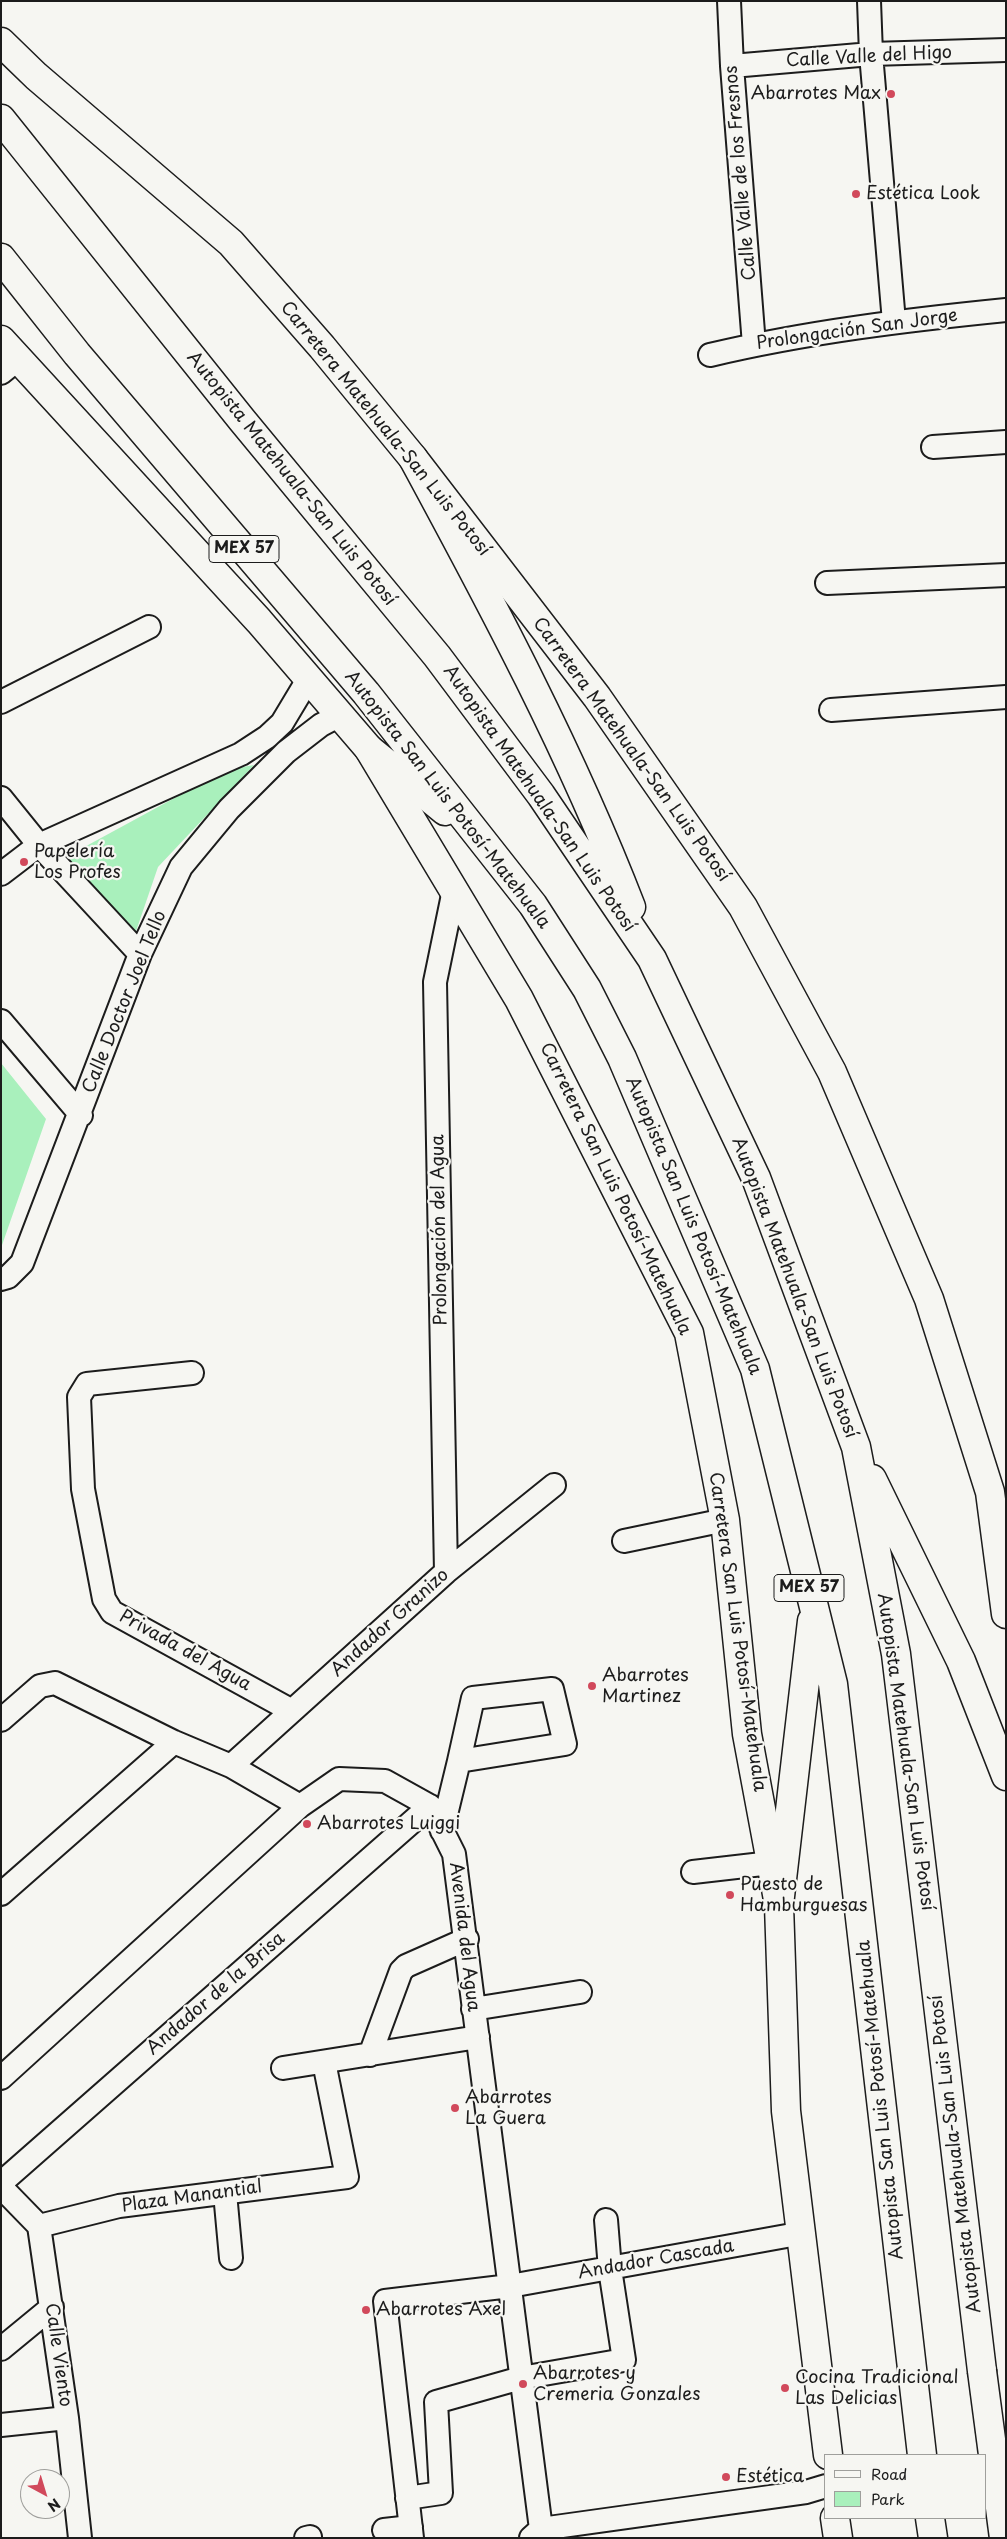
<!DOCTYPE html>
<html>
<head>
<meta charset="utf-8">
<style>
  body { margin:0 }
  #map { position:relative; width:1007px; height:2539px; overflow:hidden; background:#f6f6f2; font-family:"Playpen Sans",sans-serif }
  canvas { display:block }
  .frame { position:absolute; inset:0; border:2px solid #1c1c1c; pointer-events:none }
  .legend { position:absolute; left:824px; top:2454px; width:162px; height:65px; box-sizing:border-box; background:#f6f6f2; border:1px solid #9f9f9c; margin:0; padding:6px 9px; list-style:none; font-size:15px; color:#1c1c1c }
  .legend li { display:flex; align-items:center; gap:10px; height:25px }
  .legend b { width:25px; border:1px solid #9f9f9c }
  .north { position:absolute; left:20px; top:2469px; width:50px; height:50px; box-sizing:border-box; background:#f6f6f2; border:1px solid #9f9f9c; border-radius:50%; rotate:141deg; font-size:14px; font-weight:700; line-height:20px; text-align:center; color:#1c1c1c }
  .north::after { content:''; display:block; margin:auto; width:18px; height:22px; background:#d1495b; clip-path:polygon(50% 0,100% 100%,50% 72%,0 100%) }
</style>
</head>
<body>
<div id="map">
<canvas width="1007" height="2539"></canvas>
<div class="frame"></div>
<ul class="legend">
<li><b style="height:6px;background:#f6f6f2"></b>Road</li>
<li><b style="height:14px;background:#a9f0bc"></b>Park</li>
</ul>
<div class="north">N</div>
</div>
<script>
const context = document.querySelector('canvas').getContext('2d');
context.lineJoin = 'round';
function fill(path, color) {
  context.fillStyle = color;
  context.fill(path, 'evenodd');
}
function stroke(path, color, width, dash) {
  context.strokeStyle = color;
  context.lineWidth = width;
  context.lineCap = dash ? 'butt' : 'round';
  context.setLineDash(dash || []);
  context.stroke(path);
}
function write(font, color, halo, rows, align = 'center') {
  context.font = font + ' "Playpen Sans",sans-serif';
  context.lineWidth = 4.5;
  context.setLineDash([]);
  context.textBaseline = 'middle';
  context.strokeStyle = halo;
  context.fillStyle = color;
  for (const [text, x, y, turn = 0] of rows) {
    context.save();
    context.translate(x, y);
    context.rotate((+turn || 0) * Math.PI / 180);
    context.textAlign = isNaN(turn) ? turn : align;
    if (halo) context.strokeText(text, 0, 0);
    context.fillText(text, 0, 0);
    context.restore();
  }
}
const green = new Path2D(`
  M254,765L158,867L134,937L66,857L226,770Z
  M1,1063L46,1119L1,1248Z`);
const minor = new Path2D(`
  M729,1L732,66L754,345
  M869,1L871,54L894,322
  M732,66L871,54L1006,50
  M710,355C807,332 906,320 1006,310
  M1,373L17,360
  M933,447L1006,442
  M827,583L1006,575
  M1,702L149,627
  M831,710L1006,697
  M1,798L39,845L140,954
  M1,874L39,845L241,754L267,737L282,723L309,678
  M1,1021L81,1115
  M1,1279L8,1277L22,1263L140,954L181,867L229,809L286,752L321,725L340,715
  M192,1373L87,1384L79,1397L83,1489L104,1599L112,1612L292,1711
  M624,1541L725,1520
  M446,1572L435,982L454,890
  M1,1720L40,1686L55,1683L174,1742L231,1766L300,1806
  M231,1766L446,1572L554,1485
  M442,1831L459,1761L565,1744L552,1689L473,1698L459,1761
  M693,1872L771,1863
  M1,1894L174,1742
  M473,2009L580,1992
  M370,2055L401,1971L406,1966L467,1939
  M283,2068L478,2037
  M1,2078L300,1806L339,1779L385,1781L430,1806L454,1854L541,2529
  M1,2183L430,1806
  M1,2187L39,2226L67,2418L80,2538
  M225,2193L231,2258
  M39,2226L119,2206L347,2177L324,2062
  M1,2349L52,2307
  M1,2425L67,2418
  M407,2498L441,2493L436,2402L521,2378L624,2360L610,2269L606,2220
  M384,2530L411,2527
  M306,2538L310,2537
  M412,2538L385,2301L510,2286L803,2233
  M531,2538L541,2529L806,2492L826,2486`);
const major = new Path2D(`
  M1,42L36,76L231,243L322,347L413,458L597,697L743,907L832,1072L929,1299L990,1492L1006,1614
  M1,340L259,621L369,749L519,999L689,1333L725,1520L747,1734L779,1905L786,2111L828,2455
  M835,2518L838,2538`);
const highway = new Path2D(`
  M1,119L242,420L437,656L541,795L652,959L756,1178L856,1447L896,1654L982,2371
  M1,258L77,354L366,693L533,905L587,989L622,1058L755,1369L833,1684L922,2455
  M413,458C492,604 571,752 631,907
  M369,749L445,811
  M872,1479L961,1661L1006,1776
  M779,1905L812,1621
  M930,2518L933,2538`);
const highwayBridge = new Path2D(`
  M982,2371L1004,2538`);
const markers = [
  [891,94,5,"#d1495b"],
  [856,194,5,"#d1495b"],
  [24,862,5,"#d1495b"],
  [592,1686,5,"#d1495b"],
  [307,1824,5,"#d1495b"],
  [730,1895,5,"#d1495b"],
  [455,2108,5,"#d1495b"],
  [366,2310,5,"#d1495b"],
  [523,2384,5,"#d1495b"],
  [785,2388,5,"#d1495b"],
  [726,2477,5,"#d1495b"]
];
const shields = [
  [244,549,70],
  [809,1588,70]
];
const shieldNames = [
  ["MEX 57",244,549],
  ["MEX 57",809,1588]
];
const streetNames = [
  ["Calle Valle del Higo",869,57,-3],
  ["Calle Valle de los Fresnos",741,173,-95],
  ["Prolongación San Jorge",857,330,-8],
  ["Carretera Matehuala-San Luis Potosí",385,429,51],
  ["Autopista Matehuala-San Luis Potosí",291,479,51],
  ["Carretera Matehuala-San Luis Potosí",631,750,54],
  ["Autopista Matehuala-San Luis Potosí",539,799,55],
  ["Autopista San Luis Potosí-Matehuala",447,800,52],
  ["Calle Doctor Joel Tello",125,1002,-68],
  ["Carretera San Luis Potosí-Matehuala",615,1189,64],
  ["Autopista San Luis Potosí-Matehuala",693,1226,67],
  ["Prolongación del Agua",440,1230,-91],
  ["Autopista Matehuala-San Luis Potosí",794,1288,69],
  ["Andador Granizo",390,1623,-42],
  ["Carretera San Luis Potosí-Matehuala",737,1632,82],
  ["Privada del Agua",185,1651,29],
  ["Autopista Matehuala-San Luis Potosí",905,1752,82],
  ["Avenida del Agua",464,1937,83],
  ["Andador de la Brisa",216,1994,-41],
  ["Autopista San Luis Potosí-Matehuala",881,2100,-96],
  ["Autopista Matehuala-San Luis Potosí",956,2154,-97],
  ["Plaza Manantial",192,2197,-8],
  ["Andador Cascada",656,2260,-10],
  ["Calle Viento",58,2355,82]
];
const poiNames = [
  ["Abarrotes Max",881,94,"right"],
  ["Estética Look",866,194],
  ["Papelería",34,852],
  ["Los Profes",34,873],
  ["Abarrotes",602,1676],
  ["Martinez",602,1697],
  ["Abarrotes Luiggi",317,1824],
  ["Puesto de",740,1885],
  ["Hamburguesas",740,1906],
  ["Abarrotes",465,2098],
  ["La Guera",465,2119],
  ["Abarrotes Axel",376,2310],
  ["Abarrotes y",533,2374],
  ["Cremeria Gonzales",533,2395],
  ["Cocina Tradicional",795,2378],
  ["Las Delicias",795,2399],
  ["Estética",736,2477]
];
fill(green, '#a9f0bc');
stroke(minor, '#1c1c1c', 26);
stroke(major, '#1c1c1c', 31);
stroke(highway, '#1c1c1c', 31);
stroke(minor, '#f6f6f2', 22);
stroke(major, '#f6f6f2', 28);
stroke(highway, '#f6f6f2', 28);
stroke(highwayBridge, '#1c1c1c', 31, []);
stroke(highwayBridge, '#f6f6f2', 28);
for (const [x, y, r, color] of markers) {
  const dot = new Path2D();
  dot.arc(x, y, r, 0, 2 * Math.PI);
  context.fillStyle = color;
  context.fill(dot);
  stroke(dot, '#f6f6f2', 2);
}
for (const [x, y, w] of shields) {
  const box = new Path2D();
  box.roundRect(x - w / 2, y - 13.5, w, 27, 4);
  context.fillStyle = '#f6f6f2';
  context.fill(box);
  stroke(box, '#1c1c1c', 1);
}
write('bold 16px', '#1c1c1c', null, shieldNames);
write('18px', '#1c1c1c', '#f6f6f2', streetNames);
write('18px', '#1c1c1c', '#f6f6f2', poiNames, 'left');
</script>
</body>
</html>
